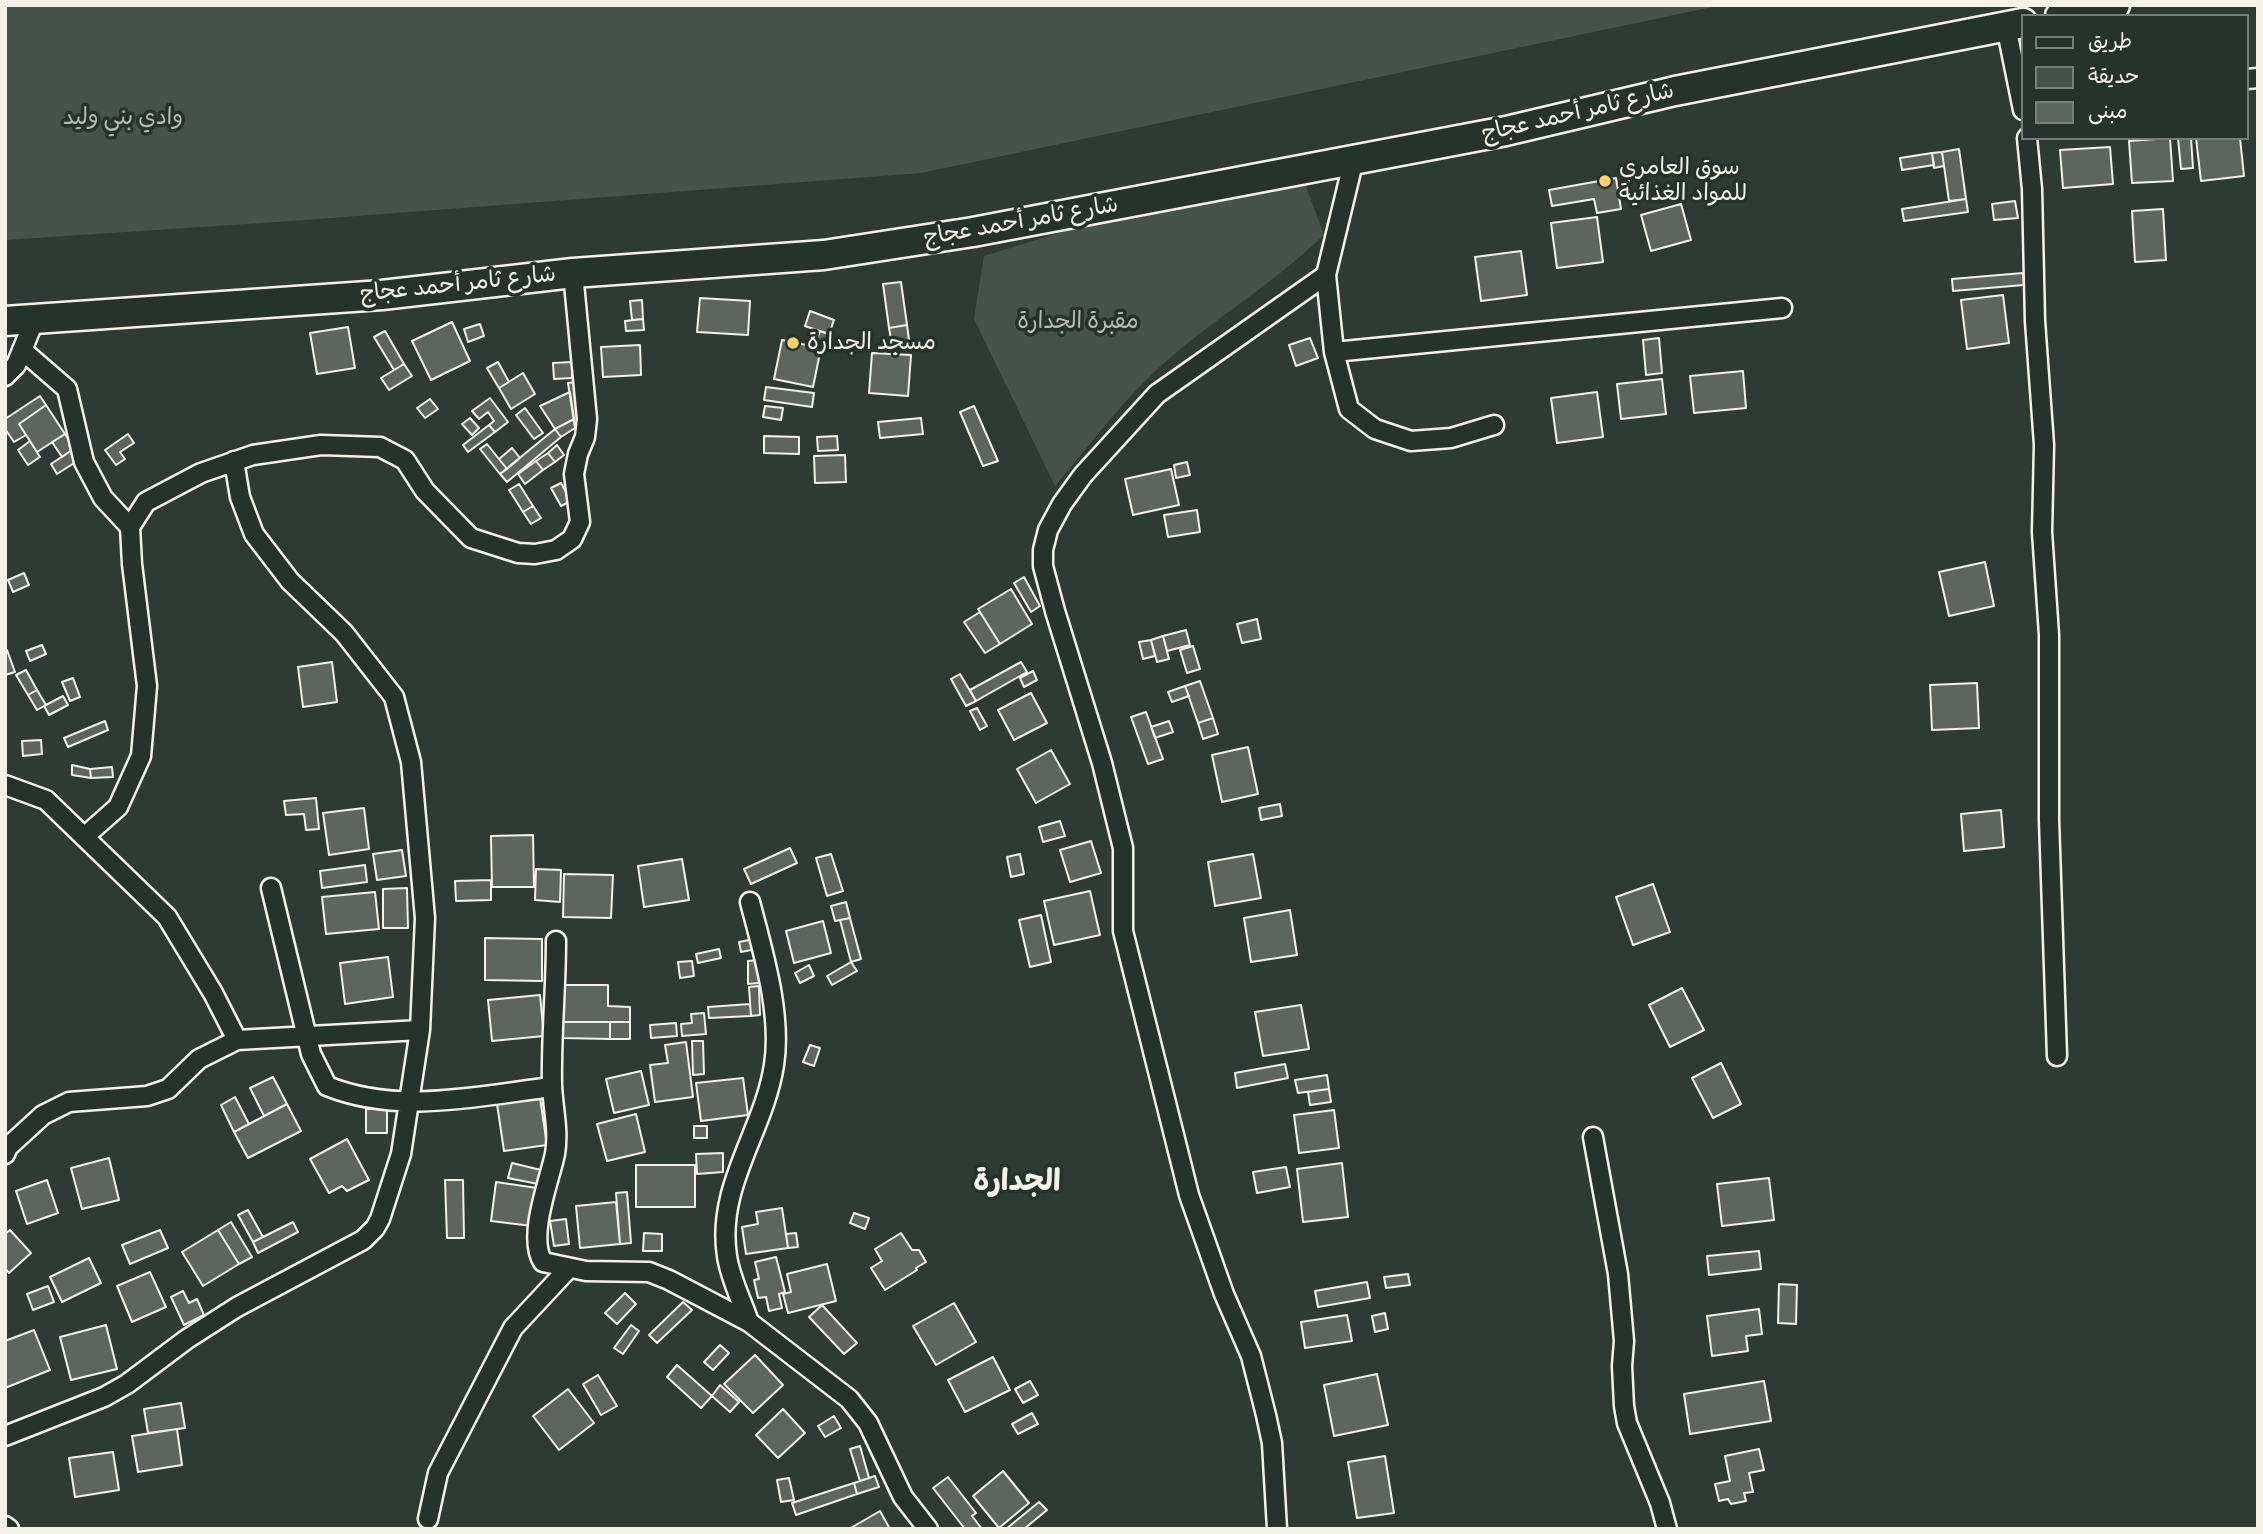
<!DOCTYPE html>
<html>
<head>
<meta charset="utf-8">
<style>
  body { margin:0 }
  #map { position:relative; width:2263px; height:1534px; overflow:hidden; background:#2e3b34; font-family:Pangolin,"Playpen Sans Arabic",sans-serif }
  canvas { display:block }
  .frame { position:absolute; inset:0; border:7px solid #f4f1e8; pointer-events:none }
  .legend { position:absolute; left:2021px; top:14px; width:228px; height:126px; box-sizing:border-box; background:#26332d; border:2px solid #787f78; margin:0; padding:9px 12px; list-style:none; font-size:21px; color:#f4f1e8 }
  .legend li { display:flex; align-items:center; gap:14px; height:35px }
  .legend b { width:35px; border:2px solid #787f78 }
</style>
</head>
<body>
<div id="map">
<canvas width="2263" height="1534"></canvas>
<div class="frame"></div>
<ul class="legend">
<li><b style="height:9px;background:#26332d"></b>طريق</li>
<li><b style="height:19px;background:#48524c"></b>حديقة</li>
<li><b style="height:19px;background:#5c655e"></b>مبنى</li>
</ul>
</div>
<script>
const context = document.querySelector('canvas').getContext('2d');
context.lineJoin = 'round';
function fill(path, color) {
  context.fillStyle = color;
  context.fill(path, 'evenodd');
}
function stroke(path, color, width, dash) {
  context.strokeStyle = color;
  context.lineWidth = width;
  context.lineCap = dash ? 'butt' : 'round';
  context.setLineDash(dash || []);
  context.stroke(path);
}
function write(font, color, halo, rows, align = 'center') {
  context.font = font + ' Pangolin,"Playpen Sans Arabic",sans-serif';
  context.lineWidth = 7;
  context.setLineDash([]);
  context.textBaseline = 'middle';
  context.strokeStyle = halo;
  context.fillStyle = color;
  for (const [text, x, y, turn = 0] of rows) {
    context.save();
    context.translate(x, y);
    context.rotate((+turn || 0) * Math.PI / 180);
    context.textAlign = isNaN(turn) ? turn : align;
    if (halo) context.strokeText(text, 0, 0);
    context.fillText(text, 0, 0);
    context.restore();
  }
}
const green = new Path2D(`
  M5,5H1722L921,173L291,221L5,240Z
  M1304,181L1324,235C1269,288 1201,326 1146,380C1113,413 1085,451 1055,486L974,319L984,256L1150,205Z`);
const building = new Path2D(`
  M2170,138L2173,181L2132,183L2129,141Z
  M2178,138H2191L2193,168L2181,169Z
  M2196,138H2240L2244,176L2201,181Z
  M2110,147L2113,184L2063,188L2060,150Z
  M1959,149L1966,199L1949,201L1942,152Z
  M1942,152L1944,166L1934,168L1932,153Z
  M1932,153L1934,165L1902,170L1900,158Z
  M1616,178L1621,209L1597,213L1594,199L1552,206L1549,190Z
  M1966,199L1968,212L1904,221L1902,209Z
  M2015,201L2018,218L1994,220L1992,204Z
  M1681,204L1691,240L1651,251L1641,215Z
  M2163,209L2166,260L2135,262L2132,211Z
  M1597,217L1603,262L1557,268L1551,223Z
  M1521,251L1527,295L1481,301L1475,257Z
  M2023,273L2024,285L1953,291L1952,279Z
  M901,282L907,325L889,328L883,284Z
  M2003,295L2009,343L1967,349L1961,300Z
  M700,298L750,301L748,335L697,332Z
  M642,300L643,319L632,320L630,301Z
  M810,311L834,320L829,334L805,326Z
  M643,319L644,330L626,331L625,321Z
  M452,322L470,361L431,380L412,341Z
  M480,324L484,336L468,342L464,329Z
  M907,325L910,347L893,350L889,328Z
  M348,327L355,368L317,374L310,333Z
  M385,331L404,364L394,370L374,337Z
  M820,331L833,336L828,349L815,344Z
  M1310,338L1318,358L1296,366L1289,345Z
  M1659,338L1662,373L1646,375L1643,340Z
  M782,340L821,348L813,387L774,379Z
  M640,345L641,375L603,377L601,347Z
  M872,353L911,355L908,396L869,393Z
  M498,362L509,382L499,388L487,368Z
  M572,362V378L554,379L553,363Z
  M404,364L412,376L389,390L381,378Z
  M1743,371L1746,408L1694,413L1690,376Z
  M523,373L535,394L511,409L499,388Z
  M1662,379L1666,414L1621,419L1617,384Z
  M576,382L583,427L575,428L568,383Z
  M766,387L814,393L812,407L764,400Z
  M570,392L574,419L555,429L540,406Z
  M1597,392L1603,437L1557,443L1551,398Z
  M40,396L46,405L19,424L26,435L14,442L5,429V419Z
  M490,398L508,422L495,432L489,425L494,421L488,412L479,419L472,411Z
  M430,399L438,409L425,418L417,408Z
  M46,405L65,434L37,452L19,424Z
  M765,406L783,408L781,420L763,417Z
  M974,406L998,461L983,466L960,412Z
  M525,408L543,433L534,439L516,415Z
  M470,418L479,428L472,435L462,424Z
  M921,418L923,434L880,438L878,422Z
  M574,419L575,428L561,437L555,429Z
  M489,425L495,432L468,452L463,445Z
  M555,429L561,437L507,482L500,474Z
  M65,434L75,448L62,457L52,442Z
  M128,434L134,443L120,452L125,459L116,465L105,450Z
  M764,436L799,437V454L764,453Z
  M837,436L838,450L818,451L817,437Z
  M30,441L40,457L28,465L18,450Z
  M487,444L507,469L500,474L480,449Z
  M557,445L564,455L555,462L548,453Z
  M512,448L520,458L507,469L499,459Z
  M72,450L79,460L57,474L51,464Z
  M548,453L555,462L543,470L536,461Z
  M845,455L846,482L815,483L814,456Z
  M536,461L543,470L525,484L518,474Z
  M1187,462L1190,475L1176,478L1174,465Z
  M1171,469L1179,505L1133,515L1125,479Z
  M561,483L571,501L561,506L551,488Z
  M519,484L533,506L523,512L509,490Z
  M533,506L541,518L531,524L523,512Z
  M1197,510L1200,532L1168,537L1164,515Z
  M1985,562L1994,606L1949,616L1939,572Z
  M24,573L29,585L13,592L8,580Z
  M1024,577L1040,606L1031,612L1014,583Z
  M1011,589L1032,624L1000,644L978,609Z
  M980,612L1000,644L985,653L964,622Z
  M1257,619L1261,639L1242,643L1237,624Z
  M1186,630L1190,645L1167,651L1163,636Z
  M1163,636L1169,659L1157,662L1151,640Z
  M1151,640L1155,656L1143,659L1139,642Z
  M42,645L46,654L30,661L26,651Z
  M1193,646L1200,669L1187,673L1180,650Z
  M7,650L15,672L5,675V651Z
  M332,662L337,702L303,707L298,667Z
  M1021,662L1027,672L976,701L970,690Z
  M26,670L37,690L28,695L16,675Z
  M1033,671L1037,680L1024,687L1020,678Z
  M960,674L976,701L966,706L951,679Z
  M73,678L80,697L70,701L62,682Z
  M1200,681L1213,718L1198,723L1185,686Z
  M1977,683L1979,728L1932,730L1930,685Z
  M1185,686L1189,696L1172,702L1168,692Z
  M37,690L46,705L37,710L28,695Z
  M1031,693L1047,723L1014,740L998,710Z
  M63,696L68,705L49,715L44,706Z
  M977,708L987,726L980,730L970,711Z
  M1146,712L1163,759L1148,764L1131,717Z
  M1213,718L1218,734L1203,739L1198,723Z
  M105,721L108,730L68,747L64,738Z
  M1169,721L1173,732L1155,738L1151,727Z
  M41,740L42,754L23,756L22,741Z
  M1248,747L1258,794L1222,802L1212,755Z
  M1051,750L1070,784L1036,803L1017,769Z
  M72,765L90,769L91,778L72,775Z
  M112,767L113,777L91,778L90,769Z
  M316,798L319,829L306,830L304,814L286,815L284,801Z
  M1280,804L1282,816L1261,820L1259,808Z
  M364,808L369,849L329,855L323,813Z
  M2001,810L2004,847L1964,851L1961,814Z
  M1060,821L1065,836L1043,842L1039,827Z
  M533,835L534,887H492L491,836Z
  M1091,841L1101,873L1070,882L1060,850Z
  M790,848L797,863L751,884L744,869Z
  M402,850L406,876L377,880L373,854Z
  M831,854L843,891L827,896L816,858Z
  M1020,854L1024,874L1011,877L1007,857Z
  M1253,854L1261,898L1215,906L1208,862Z
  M682,859L689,900L644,907L638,866Z
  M365,865L367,882L322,888L320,871Z
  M536,869L561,870L560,902L535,900Z
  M564,874L613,875L611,918L563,917Z
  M491,880V900L456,901L455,881Z
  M1653,884L1670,932L1633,945L1616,897Z
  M407,888L408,928H383V889Z
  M1090,891L1100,935L1054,945L1044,901Z
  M375,892L379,929L326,934L322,897Z
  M846,902L850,918L835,921L831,906Z
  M1290,910L1297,955L1251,962L1244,918Z
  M1041,915L1051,962L1030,967L1019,920Z
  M850,918L861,959L851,962L840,920Z
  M823,921L831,953L794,963L786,931Z
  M485,938L542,939V981L485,980Z
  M754,939L756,949L741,952L739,942Z
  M719,949L721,958L698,963L696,954Z
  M388,957L393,997L345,1004L340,963Z
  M758,960L759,983L748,984V961Z
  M692,961L694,976L680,978L678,962Z
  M851,962L857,971L832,985L827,976Z
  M809,965L814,976L800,983L795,973Z
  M563,985H608V1006L630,1007V1022H563Z
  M759,986L760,1015L751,1016L749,987Z
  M1682,988L1704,1030L1670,1047L1649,1005Z
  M540,995L544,1036L492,1041L488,1000Z
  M750,1004L751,1016L709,1018L708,1007Z
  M1301,1005L1309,1049L1263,1056L1255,1012Z
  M704,1013L706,1034L682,1036L681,1024L692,1023L691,1014Z
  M563,1022H610V1039L563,1038Z
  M610,1022H630V1039H610Z
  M676,1023L677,1036L651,1038L650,1025Z
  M692,1041H703L704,1074L693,1075Z
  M686,1042L693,1097L655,1102L650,1065L668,1063L665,1045Z
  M810,1045L820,1048L814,1066L803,1062Z
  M1721,1063L1741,1104L1713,1118L1692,1078Z
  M1285,1064L1288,1078L1237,1088L1235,1073Z
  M641,1071L649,1105L614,1113L606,1079Z
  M1327,1075L1329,1089L1298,1093L1295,1080Z
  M273,1077L287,1104L264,1116L250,1088Z
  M743,1078L748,1115L701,1121L696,1083Z
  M1329,1089L1331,1102L1310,1105L1308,1092Z
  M235,1097L249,1124L234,1132L221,1105Z
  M540,1098L547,1145L504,1151L497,1104Z
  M287,1104L301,1131L248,1158L234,1132Z
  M366,1109H387V1133H366Z
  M1334,1110L1339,1148L1299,1153L1294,1115Z
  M636,1114L645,1152L607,1161L597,1124Z
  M694,1126H707V1138H694Z
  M347,1139L369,1180L347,1191L342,1186L329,1193L310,1159Z
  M723,1153V1172L697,1174L696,1154Z
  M109,1158L119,1200L82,1209L71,1168Z
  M512,1163L541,1170L538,1184L508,1178Z
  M1342,1163L1348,1217L1303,1222L1297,1169Z
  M636,1165H695V1207H636Z
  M1286,1167L1290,1187L1257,1193L1253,1172Z
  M1769,1178L1774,1220L1722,1226L1717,1184Z
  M47,1180L58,1213L27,1224L16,1191Z
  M445,1180H463L464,1238H447Z
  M496,1182L537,1188L532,1226L491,1221Z
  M627,1192L631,1243L620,1244L616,1193Z
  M616,1202L620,1244L580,1248L576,1206Z
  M782,1208L788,1248L746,1254L742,1227L758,1224L756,1212Z
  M248,1210L263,1237L253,1242L238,1215Z
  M854,1213L869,1218L865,1229L850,1223Z
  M566,1219L569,1244L554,1246L550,1221Z
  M231,1222L252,1257L239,1264L218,1230Z
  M293,1222L298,1232L258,1253L253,1242Z
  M10,1230L31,1253L9,1273L5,1268V1234Z
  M160,1230L168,1248L130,1264L122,1245Z
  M218,1230L239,1264L203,1286L182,1252Z
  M644,1233L662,1234V1251H643Z
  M796,1233L798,1247L788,1248L786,1234Z
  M901,1233L912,1250H919L926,1262L916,1268L917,1270L885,1290L871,1268L882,1261L875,1249Z
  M1759,1251L1761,1269L1709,1275L1707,1256Z
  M776,1257L785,1292L779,1294L782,1308L769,1311L766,1297L758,1298L754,1280L759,1279L755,1262Z
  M89,1258L101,1283L62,1302L50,1277Z
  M827,1264L836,1301L788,1313L783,1294L791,1292L787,1274Z
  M150,1272L166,1307L132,1322L117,1286Z
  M1408,1274L1410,1285L1386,1288L1384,1277Z
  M1367,1282L1370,1298L1318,1307L1315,1291Z
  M1779,1284L1797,1285L1796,1324L1778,1323Z
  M48,1286L54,1302L33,1310L27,1294Z
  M183,1291L189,1303L197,1299L204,1315L184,1325L171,1297Z
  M625,1293L636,1304L617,1324L605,1313Z
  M683,1302L692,1310L657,1343L649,1335Z
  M954,1303L976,1342L936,1365L913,1326Z
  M822,1305L857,1343L844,1354L809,1317Z
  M1759,1309L1762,1334L1746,1336L1748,1351L1712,1356L1707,1316Z
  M1385,1313L1388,1329L1375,1332L1372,1316Z
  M1347,1315L1352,1341L1305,1348L1301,1322Z
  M106,1325L117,1369L71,1380L60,1337Z
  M631,1325L639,1331L623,1354L614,1348Z
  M34,1330L50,1370L5,1388V1341Z
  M720,1345L729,1353L713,1370L704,1362Z
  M755,1355L783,1385L753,1413L724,1384Z
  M993,1357L1010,1390L965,1412L948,1380Z
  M677,1365L712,1396L701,1408L667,1377Z
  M1377,1374L1388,1425L1334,1436L1324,1385Z
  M598,1375L617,1406L601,1415L583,1384Z
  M1030,1381L1038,1395L1023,1403L1015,1389Z
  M1764,1381L1771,1421L1690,1434L1684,1394Z
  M720,1385L739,1402L730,1412L712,1396Z
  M568,1389L594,1423L559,1450L533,1416Z
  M181,1403L185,1428L148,1433L144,1409Z
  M783,1409L805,1433L778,1458L756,1435Z
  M1032,1413L1038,1424L1018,1434L1012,1424Z
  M834,1416L841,1428L825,1437L818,1426Z
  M177,1429L182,1465L138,1472L132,1436Z
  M860,1446L869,1478L860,1481L850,1449Z
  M1759,1449L1764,1470L1749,1473L1753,1492L1744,1493L1746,1501L1731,1504L1728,1499L1719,1501L1715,1484L1730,1481L1725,1456Z
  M113,1452L119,1490L75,1497L69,1458Z
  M1385,1456L1394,1513L1357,1518L1348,1462Z
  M1003,1471L1029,1503L999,1528L973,1496Z
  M875,1476L879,1487L857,1494L854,1483Z
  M948,1477L976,1513L972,1516L982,1529H965L933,1488Z
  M789,1478L794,1500L781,1502L777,1480Z
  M854,1483L857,1494L796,1515L792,1503Z
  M1039,1502L1047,1510L1024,1529H1006Z
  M880,1511L890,1529H849Z`);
const minor = new Path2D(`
  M2006,26L2023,110
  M2247,79L2258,78
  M2027,138L2032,189L2035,321L2044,445L2042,532L2049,635V820L2057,1056
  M1326,275L1334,352L1349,409L1375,429L1411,441L1451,438L1494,425
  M22,350L67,389L84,462L103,498L130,527
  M1334,352L1782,308
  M5,376L16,365L34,321
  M5,785L46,800L167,917L213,993L237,1040
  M84,837L118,807L141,756L147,686L132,564L130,527L146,502L201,473L253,455L321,445L380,447L405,460L425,491L471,538L518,553L535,554L556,550L572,539L580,522L574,474L578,454L585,437L587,419L573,273
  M271,888L311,1054L327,1086C398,1115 478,1096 552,1087
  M556,941C556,989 551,1037 552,1085C553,1109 559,1130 555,1154C549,1182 527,1237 543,1262L586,1271L649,1272L669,1280L749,1322L849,1399L868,1423L903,1497L928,1529
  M1593,1137L1618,1274L1624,1341L1622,1366L1624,1406L1627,1423L1660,1503L1667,1529
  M5,1154L8,1147L43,1115L69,1102L147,1096L168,1089L199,1059L237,1040L420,1030
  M749,1322C742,1301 730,1278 727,1256C716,1186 764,1131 774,1065C782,1014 763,952 750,902
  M5,1436L104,1397L127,1384L187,1339L237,1307L363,1240L375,1228L380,1219L401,1154L420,1030L425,918L411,762L394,697L344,633L290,581L254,534L240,497L234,461
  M428,1519L438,1473L513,1328L568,1269
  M5,1526L9,1529
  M1277,1529L1272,1443L1266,1415L1251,1356L1224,1294L1189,1195L1123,931V848L1102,763L1055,611L1043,566V550L1048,530L1062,504L1083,475L1157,394L1326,275L1354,159`);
const primary = new Path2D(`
  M2060,16L2115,5
  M5,321L382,295L573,273L824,255L973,232L1506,131L1675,91L2023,23`);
const markers = [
  [1605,181,7,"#ffd166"],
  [793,343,7,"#ffd166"]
];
const streetNames = [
  ["شارع ثامر أحمد عجاج",1578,113,-13],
  ["شارع ثامر أحمد عجاج",1021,222,-10],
  ["شارع ثامر أحمد عجاج",458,285,-6]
];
const parkNames = [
  ["وادي بني وليد",123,118],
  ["مقبرة الجدارة",1078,322]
];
const poiNames = [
  ["سوق العامري",1619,168],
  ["للمواد الغذائية",1619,194],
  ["مسجد الجدارة",807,343]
];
const districtNames = [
  ["الجدارة",1017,1182]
];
fill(green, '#48524c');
fill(building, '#5c655e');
stroke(building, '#f4f1e8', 2);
stroke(minor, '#f4f1e8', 23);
stroke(primary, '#f4f1e8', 33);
stroke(minor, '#26332d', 18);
stroke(primary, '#26332d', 28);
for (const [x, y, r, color] of markers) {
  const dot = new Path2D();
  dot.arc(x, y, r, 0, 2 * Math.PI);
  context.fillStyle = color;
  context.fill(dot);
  stroke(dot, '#26332d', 2.5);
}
write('23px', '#f4f1e8', '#26332d', streetNames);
write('23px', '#b8b9b1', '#26332d', parkNames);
write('23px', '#f4f1e8', '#26332d', poiNames, 'left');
write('bold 30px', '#f4f1e8', '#26332d', districtNames);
</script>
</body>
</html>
